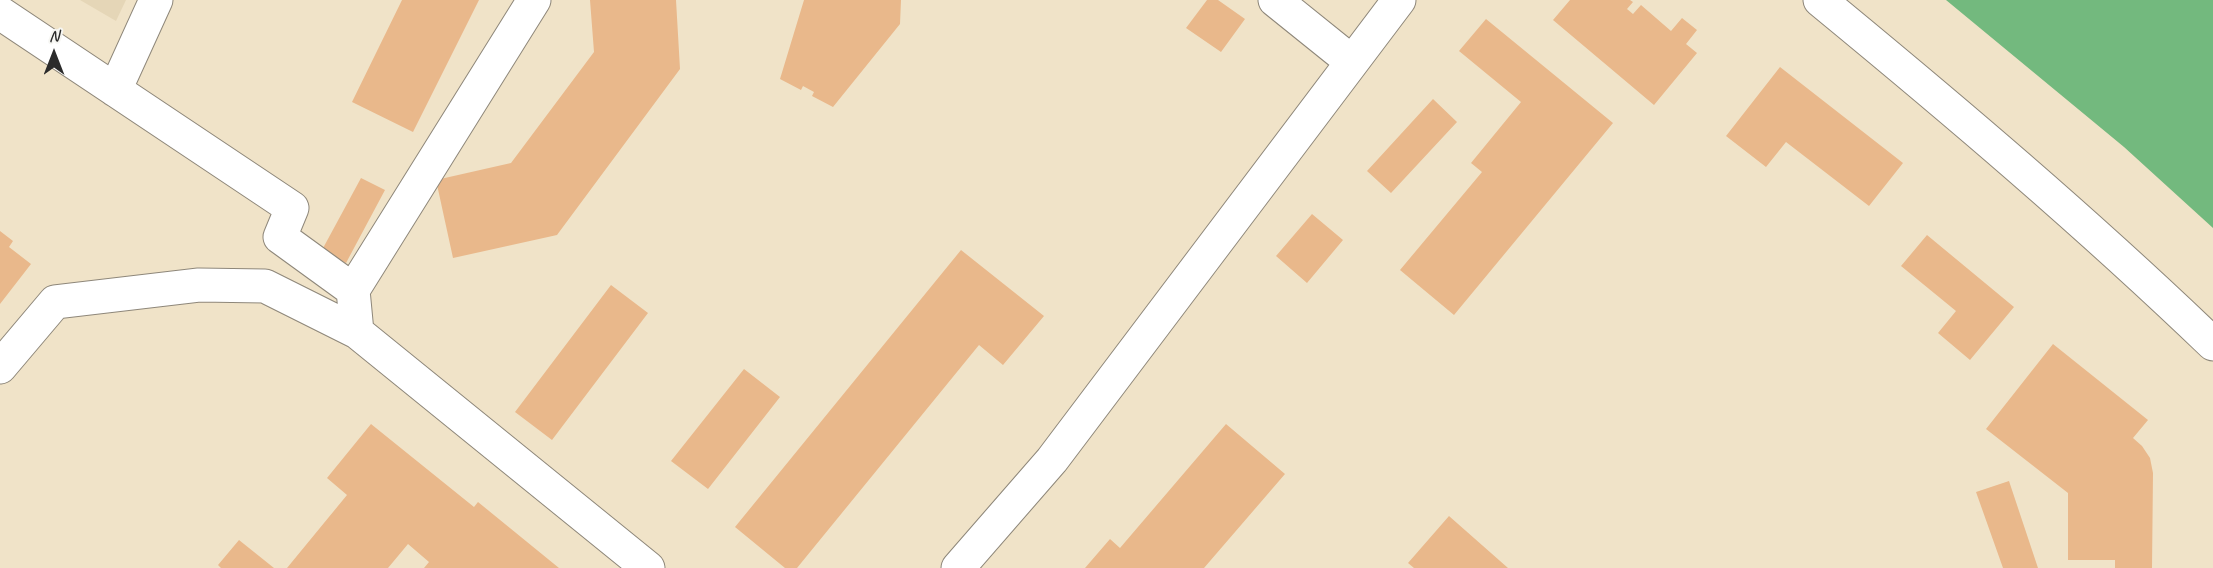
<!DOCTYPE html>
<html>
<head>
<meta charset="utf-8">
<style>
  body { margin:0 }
  #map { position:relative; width:2213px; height:568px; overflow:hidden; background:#f0e3c8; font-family:Caveat,sans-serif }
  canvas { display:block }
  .north { position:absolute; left:24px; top:24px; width:60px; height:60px; -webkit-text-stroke:4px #f6f6f2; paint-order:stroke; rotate:0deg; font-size:16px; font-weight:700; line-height:24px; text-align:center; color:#2b2b2b }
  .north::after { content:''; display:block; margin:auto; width:21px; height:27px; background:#2b2b2b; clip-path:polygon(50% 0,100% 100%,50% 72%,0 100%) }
</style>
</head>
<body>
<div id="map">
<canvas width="2213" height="568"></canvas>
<div class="north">N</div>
</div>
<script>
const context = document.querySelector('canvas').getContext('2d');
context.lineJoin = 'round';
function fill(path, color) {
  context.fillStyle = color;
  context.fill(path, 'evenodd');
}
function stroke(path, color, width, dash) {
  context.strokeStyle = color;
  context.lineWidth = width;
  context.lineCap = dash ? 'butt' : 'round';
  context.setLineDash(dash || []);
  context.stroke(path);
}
const built = new Path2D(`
  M80,0H126L116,21Z`);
const forest = new Path2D(`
  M1946,0H2213V228L2124,147Z`);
const building = new Path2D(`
  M402,0H479L413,132L352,102Z
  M590,0H676L680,69L557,235L453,258L436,180L511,163L594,52Z
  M804,0H901L900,24L833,107L812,96L814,92L803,86L801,90L780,79Z
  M1207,0H1218L1245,19L1221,52L1186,28Z
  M1570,0H1630L1633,2L1627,9L1633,14L1641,5L1671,31L1682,18L1697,30L1686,44L1697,53L1654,105L1553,20Z
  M1486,19L1613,123L1454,315L1400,270L1482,172L1471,163L1521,102L1459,51Z
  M1780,67L1903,163L1869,206L1786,142L1766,167L1726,136Z
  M1433,99L1457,122L1391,193L1367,171Z
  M361,178L385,190L346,263L322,250Z
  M1312,214L1343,240L1307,283L1276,256Z
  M0,231L13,241L9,247L31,264L0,304Z
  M1927,235L2014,307L1970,360L1938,333L1956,311L1901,266Z
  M961,250L1044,316L1003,365L979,345L797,568H785L735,527Z
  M611,285L648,313L552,440L515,412Z
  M2053,344L2148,420L2133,438L2142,446L2150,458L2153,473L2152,568H2115V560H2068V493L1986,429Z
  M744,369L780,397L708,489L671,461Z
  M371,424L474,507L478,502L559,568H424L429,562L408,544L388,568H287L347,495L327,478Z
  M1226,424L1285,474L1204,568H1085L1110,539L1120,548Z
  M2009,481L2038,568H2003L1976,492Z
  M1449,516L1508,568H1414L1408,563Z
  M239,540L274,568H221L218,565Z`);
const minor = new Path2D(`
  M1275,0L1352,62
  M1820,0C1955,111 2087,223 2213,344
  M0,13L292,208L280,237L353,290L357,332
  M115,90L156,0
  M353,290L534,0
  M0,367L55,302L199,285L265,286L357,332L648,568
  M958,568L1052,460L1399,0`);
fill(built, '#e5d6b7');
fill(forest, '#73b97e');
fill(building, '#e9b88b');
stroke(minor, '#8e877a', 35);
stroke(minor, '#fff', 33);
</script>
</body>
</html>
